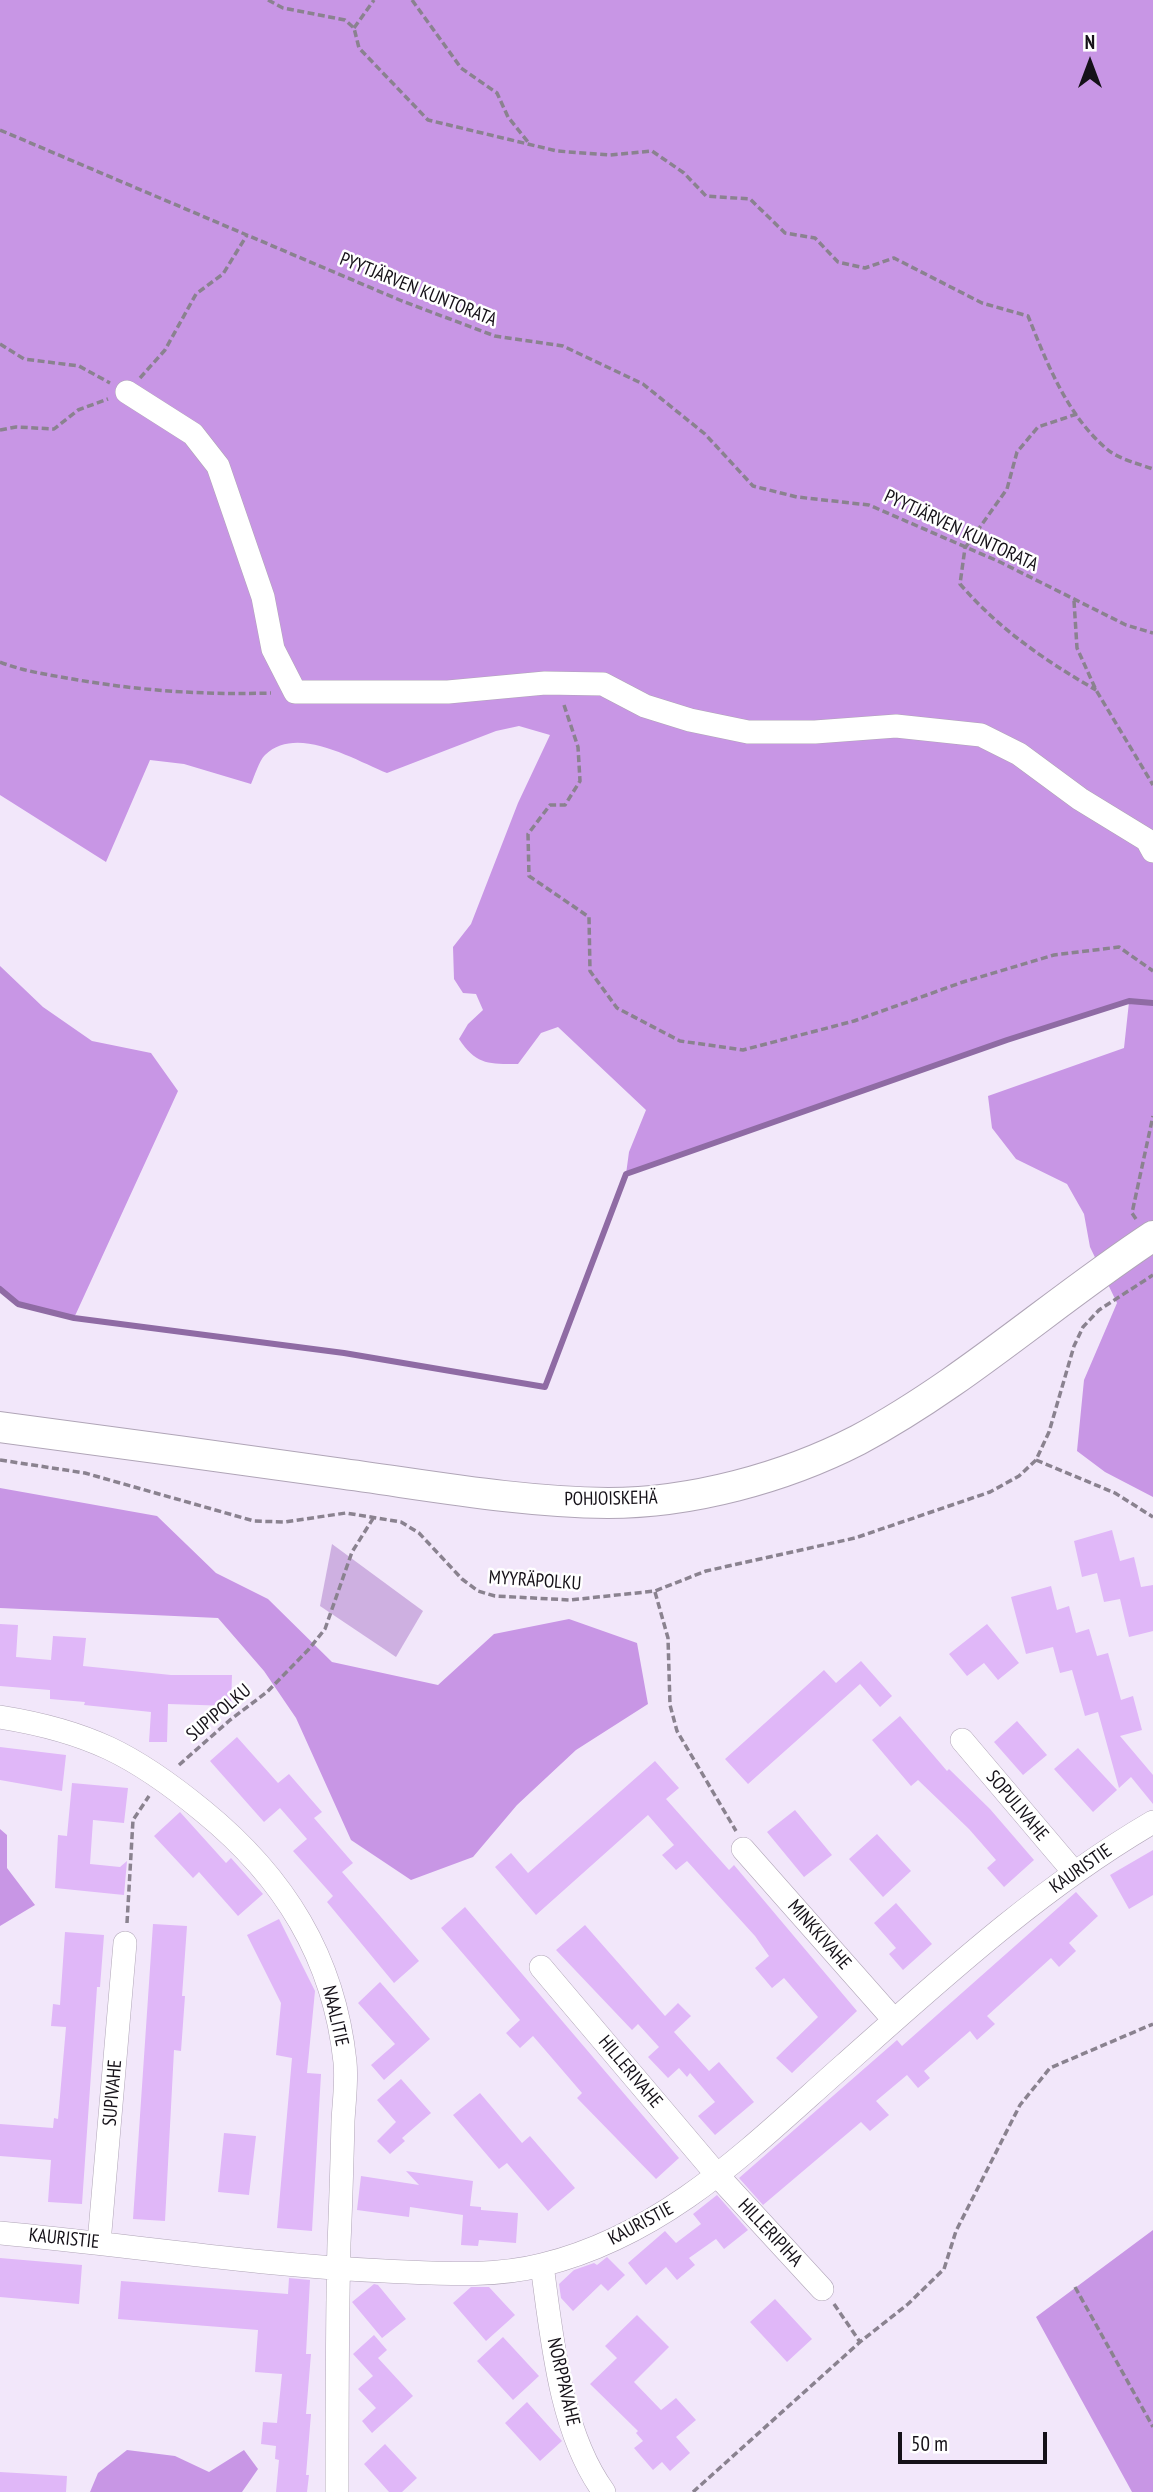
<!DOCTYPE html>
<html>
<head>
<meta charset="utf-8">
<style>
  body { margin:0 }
  #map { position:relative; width:1153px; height:2492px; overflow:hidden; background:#f2e7fa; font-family:"PT Sans Narrow",sans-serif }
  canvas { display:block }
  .north { position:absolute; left:1055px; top:28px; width:70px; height:70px; -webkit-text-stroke:5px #fff; paint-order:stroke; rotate:0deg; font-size:19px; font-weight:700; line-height:28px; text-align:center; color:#151118 }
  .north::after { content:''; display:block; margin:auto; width:24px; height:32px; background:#151118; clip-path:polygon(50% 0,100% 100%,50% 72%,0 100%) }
  .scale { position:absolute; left:898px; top:2432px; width:149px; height:32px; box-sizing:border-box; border:4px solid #151118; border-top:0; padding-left:9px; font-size:21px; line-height:24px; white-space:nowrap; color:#151118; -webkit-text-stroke:5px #fff; paint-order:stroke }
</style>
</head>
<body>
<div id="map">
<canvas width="1153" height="2492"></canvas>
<div class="north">N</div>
<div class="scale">50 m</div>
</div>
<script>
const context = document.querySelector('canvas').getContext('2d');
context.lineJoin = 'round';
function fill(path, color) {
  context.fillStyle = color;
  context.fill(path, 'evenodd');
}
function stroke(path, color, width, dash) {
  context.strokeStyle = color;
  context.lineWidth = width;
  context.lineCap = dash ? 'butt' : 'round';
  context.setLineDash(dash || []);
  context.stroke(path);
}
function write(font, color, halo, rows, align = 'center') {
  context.font = font + ' "PT Sans Narrow",sans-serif';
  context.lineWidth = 5;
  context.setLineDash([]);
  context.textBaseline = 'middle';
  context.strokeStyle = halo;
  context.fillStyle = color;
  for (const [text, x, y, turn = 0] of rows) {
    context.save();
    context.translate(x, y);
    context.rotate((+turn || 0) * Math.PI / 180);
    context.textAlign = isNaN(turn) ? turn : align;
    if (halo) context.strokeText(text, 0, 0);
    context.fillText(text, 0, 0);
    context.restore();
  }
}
const green = new Path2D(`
  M332,1544L423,1611L396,1657L320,1606Z`);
const forest = new Path2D(`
  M0,0H1153V1497L1105,1472L1077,1451L1084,1380L1117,1303L1090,1247L1084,1214L1067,1184L1016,1159L992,1128L988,1096L1124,1048L1129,1002L1007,1040L626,1174L629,1152L646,1110L558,1027L541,1033L518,1064C489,1064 476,1065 459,1039L468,1024L483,1010L476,994L463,993L454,979L453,947L471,924L518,803L550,735L519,726L496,731L387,773C354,760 297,724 265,755C259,761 255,775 251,784L184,764L150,760L106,862L0,795Z
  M0,966L43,1007L92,1041L151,1053L178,1091L74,1318L18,1304L0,1289Z
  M0,1488L157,1516L216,1573L268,1599L332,1662L438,1685L494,1634L569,1619L637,1643L648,1704L576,1750L517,1805L473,1857L411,1880L351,1840L296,1718L264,1671L218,1618L0,1608Z
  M0,1829L7,1835V1868L35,1905L0,1926Z
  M1153,2230V2492H1132L1036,2317Z
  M127,2450L175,2456L209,2472L244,2450L258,2469L242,2492H90L98,2473Z`);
const stream = new Path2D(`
  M0,1289L18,1304L74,1318L344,1353L545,1387L626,1174L1007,1040L1129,1001L1153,1003`);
const building = new Path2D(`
  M1112,1530L1120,1561L1134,1557L1141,1587L1153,1585V1631L1129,1637L1120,1599L1104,1602L1097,1573L1082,1577L1074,1541Z
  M1051,1586L1057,1610L1069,1606L1076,1633L1089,1629L1097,1656L1108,1653L1121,1700L1133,1696L1142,1730L1120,1736L1153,1775V1804L1131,1777L1119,1788L1098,1712L1085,1716L1072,1670L1060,1673L1053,1647L1026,1654L1011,1597Z
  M0,1624L18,1625L16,1657L51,1660L53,1636L86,1638L83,1666L171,1675H232L231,1706L168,1704L167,1742H149L151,1712L84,1705L85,1702L50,1699V1690L0,1686Z
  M987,1624L1019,1663L998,1680L984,1663L967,1676L949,1654Z
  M861,1661L892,1696L880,1707L860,1684L748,1784L725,1759L824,1670L836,1683Z
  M900,1716L947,1771L949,1769L990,1809L1034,1860L1004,1887L987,1868L996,1860L969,1829L918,1780L911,1786L872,1740Z
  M1017,1721L1047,1755L1023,1775L994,1742Z
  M237,1737L278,1783L289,1774L322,1812L314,1818L353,1863L342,1872L419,1961L394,1983L327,1902L333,1896L293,1851L307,1839L280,1808L264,1822L210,1761Z
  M0,1747L66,1755L62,1791L0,1780Z
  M1078,1748L1117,1790L1093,1812L1054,1769Z
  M655,1761L679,1788L666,1799L729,1870L734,1865L857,2011L792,2073L776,2058L818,2017L784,1978L772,1988L755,1968L769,1956L755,1936L687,1861L676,1870L662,1855L674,1845L648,1815L536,1915L495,1867L511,1853L528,1873Z
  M72,1783L128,1788L124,1823L93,1820L90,1864L120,1867L127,1861L124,1895L55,1888L58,1835L67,1836Z
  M795,1810L832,1855L804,1877L767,1832Z
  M180,1812L226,1863L231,1858L263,1894L238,1916L199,1872L193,1878L154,1836Z
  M877,1834L911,1871L883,1897L849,1859Z
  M1153,1850V1895L1129,1909L1110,1875Z
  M1076,1892L1098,1916L1069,1943L1076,1951L1059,1967L1051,1958L987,2016L995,2024L977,2040L970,2031L924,2071L930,2078L918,2088L907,2075L876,2101L889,2115L870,2131L861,2122L763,2205L739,2178L897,2040L902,2046Z
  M896,1903L932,1944L903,1970L889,1954L896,1948L874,1923Z
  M465,1907L679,2158L656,2179L577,2098L582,2093L533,2036L520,2048L506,2033L520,2020L441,1928Z
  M279,1919L315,1991L307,2073L321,2074L312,2231L277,2228L292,2058L276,2055L281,2003L247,1935Z
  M153,1924L187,1926L182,1996H185L181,2051L174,2050L165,2221L133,2219Z
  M585,1925L665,2016L678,2003L691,2016L674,2032L709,2071L719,2062L754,2102L715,2135L698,2116L715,2102L690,2073L687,2077L679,2068L668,2078L648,2057L659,2047L638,2024L632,2030L556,1950Z
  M65,1932L104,1935L100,1987H97L82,2204L48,2202L51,2160L0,2156V2124L53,2128L54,2118L58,2119L66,2027L51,2026L53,2004L60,2005Z
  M380,1982L430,2039L384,2080L371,2065L395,2044L358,2003Z
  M401,2079L431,2113L402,2138L405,2141L390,2154L377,2141L396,2122L377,2100Z
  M480,2093L522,2143L530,2136L575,2188L548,2211L507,2163L499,2169L453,2115Z
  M224,2133L256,2136L249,2195L218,2192Z
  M406,2171L473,2181L470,2206L481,2207V2210L518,2213L516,2243L479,2240L478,2246L461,2245L463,2215L410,2207L409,2217L357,2210L361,2176L419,2185Z
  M717,2195L748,2230L724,2249L716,2239L689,2258L695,2265L677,2280L666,2267L646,2285L628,2263L665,2231L676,2243L701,2224L693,2214Z
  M607,2257L625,2275L608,2291L601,2284L573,2311L561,2298L559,2284L574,2270L594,2263L597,2265Z
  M0,2258L82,2265L79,2304L0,2297Z
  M289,2278L310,2280L306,2354H311L306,2414H311L306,2475H309L307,2492H276L279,2460L275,2459L276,2446L261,2444L263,2422L277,2423L282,2374L255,2372L258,2330L118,2319L121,2281L288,2294Z
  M374,2284L378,2285L406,2319L382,2338L352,2302Z
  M471,2287H489L515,2315L486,2341L453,2303Z
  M775,2299L812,2339L787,2362L750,2322Z
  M637,2315L669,2347L634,2382L661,2410L676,2398L696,2420L676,2437L690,2453L670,2471L662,2462L653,2470L634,2448L643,2441L636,2433L638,2431L590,2384L617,2358L605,2346Z
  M374,2335L387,2350L378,2358L413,2396L372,2433L362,2421L376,2408L358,2389L373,2376L353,2354Z
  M503,2337L539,2376L513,2400L477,2361Z
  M527,2402L562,2441L540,2461L505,2423Z
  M385,2444L417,2478L402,2492H389L364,2464Z
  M0,2472L67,2476L66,2492H0Z`);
const path = new Path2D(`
  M268,0L283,8L345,20L354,28L359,48L428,120L557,151L610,155L652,151L684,173L706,196L750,199L785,233L815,238L838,262L865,268L894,258L982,303L1028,316C1047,363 1067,416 1108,450C1119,459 1139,464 1153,469
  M412,0L461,68L497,93L508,117L528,142
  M354,28L374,0
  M0,130L402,301L495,336L563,346L643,384L705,434L753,486L797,497L869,505L1000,562L1126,625L1153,633
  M0,344L24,359L79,366L110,383
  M140,378L165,350L196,294L223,274L247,235
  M1077,414L1038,427L1017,452L1007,489L965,548L960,584C999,629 1044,660 1096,690
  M0,430L16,427L54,429L78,410L108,399
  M1074,601L1077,648L1096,690L1153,785
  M0,662C25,672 51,675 78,680C143,691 206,695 271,693
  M564,705L578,747L580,781L565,805H550L528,834L529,876L589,917L590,971L617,1008L680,1041L743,1050L854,1021L963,982L1054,955L1119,947L1153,971
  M1136,1219L1132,1213L1153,1116
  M0,1460L85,1473L254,1521L284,1522L346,1513L401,1522L419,1533L462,1579L478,1591L495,1596L570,1600L655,1591L706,1571L855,1538L990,1492L1019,1476L1036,1460L1049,1432L1074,1346L1083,1327L1099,1310L1153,1275
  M1036,1460L1115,1493L1153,1517
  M655,1592L668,1638L670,1705L677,1731L736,1831
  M179,1765L230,1720L267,1692L309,1649L325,1629L352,1552L374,1517
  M127,1923L133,1820L149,1796
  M1075,2287L1153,2427
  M834,2304L860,2342
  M693,2492L860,2342L908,2304L944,2269L956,2231L1020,2105L1050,2068L1153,2024`);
const minor = new Path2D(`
  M127,392L193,434L218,466L263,597L273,649L295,692H448L545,683L603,684L645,706L690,720L748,732H815L896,726L981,735L1019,754L1080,799L1147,840L1153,851
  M0,1717C88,1731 135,1755 203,1811C284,1877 334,1957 345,2062C347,2081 344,2102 343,2121C342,2161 341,2202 339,2243C337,2326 337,2409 337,2492
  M962,1740L1073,1871
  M743,1849L894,2020
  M541,1967L718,2176L822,2289
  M0,2233C128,2245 256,2265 385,2271C437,2273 491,2278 542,2265C667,2234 751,2147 844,2065C942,1978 1040,1888 1153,1822
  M99,2243L125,1943
  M542,2265C552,2338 560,2432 604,2492`);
const major = new Path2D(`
  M0,1427C112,1442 225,1457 337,1473C427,1485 517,1502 608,1503C691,1503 784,1478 858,1440C963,1384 1054,1301 1153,1236`);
const streetNames = [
  ["PYYTJÄRVEN KUNTORATA",418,290,22],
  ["PYYTJÄRVEN KUNTORATA",961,531,25],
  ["POHJOISKEHÄ",611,1499,-1],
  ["MYYRÄPOLKU",535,1581,4],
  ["SUPIPOLKU",219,1713,-40],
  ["SOPULIVAHE",1017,1806,50],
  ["KAURISTIE",1081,1869,-35],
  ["MINKKIVAHE",819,1935,49],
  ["NAALITIE",335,2016,77],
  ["HILLERIVAHE",630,2072,50],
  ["SUPIVAHE",113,2093,-85],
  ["KAURISTIE",641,2224,-28],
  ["HILLERIPIHA",770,2233,47],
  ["KAURISTIE",64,2239,6],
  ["NORPPAVAHE",563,2382,77]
];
fill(green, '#ceb0e1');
fill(forest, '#c896e5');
stroke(stream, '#8f6ba4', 6);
fill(building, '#e0b7f8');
stroke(minor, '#b0a5b7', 24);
stroke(major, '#b0a5b7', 32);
stroke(path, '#8a828f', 3.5, [7, 3.5]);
stroke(minor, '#fff', 23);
stroke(major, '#fff', 30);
write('19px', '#151118', '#fff', streetNames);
</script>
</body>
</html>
